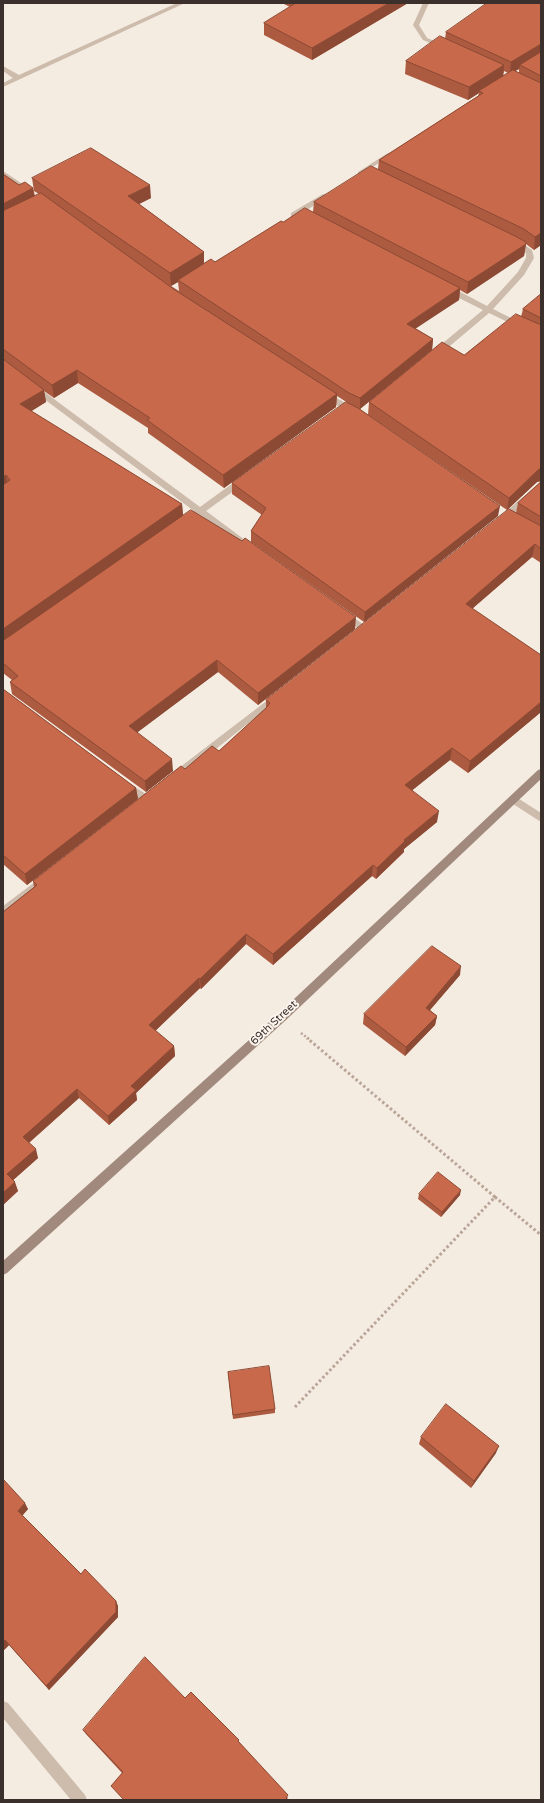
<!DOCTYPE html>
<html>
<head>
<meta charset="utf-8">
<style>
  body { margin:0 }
  #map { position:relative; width:544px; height:1803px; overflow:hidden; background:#f4ebe1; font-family:"Varela Round",sans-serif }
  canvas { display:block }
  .frame { position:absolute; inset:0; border:4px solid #3b302b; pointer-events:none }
</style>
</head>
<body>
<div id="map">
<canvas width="544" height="1803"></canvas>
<div class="frame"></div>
</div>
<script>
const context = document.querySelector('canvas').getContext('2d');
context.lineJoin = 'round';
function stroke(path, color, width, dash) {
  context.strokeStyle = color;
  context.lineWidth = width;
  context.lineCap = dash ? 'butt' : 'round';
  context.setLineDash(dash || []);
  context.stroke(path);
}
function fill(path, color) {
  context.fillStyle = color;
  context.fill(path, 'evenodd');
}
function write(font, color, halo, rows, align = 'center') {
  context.font = font + ' "Varela Round",sans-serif';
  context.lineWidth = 4;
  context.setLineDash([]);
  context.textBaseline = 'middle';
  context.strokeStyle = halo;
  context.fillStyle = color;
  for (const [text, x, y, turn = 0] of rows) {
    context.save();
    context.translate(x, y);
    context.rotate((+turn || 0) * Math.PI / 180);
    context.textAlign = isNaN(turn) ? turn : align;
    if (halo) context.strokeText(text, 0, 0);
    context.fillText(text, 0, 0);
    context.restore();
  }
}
const pathFar1 = new Path2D(`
  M301,1033L309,1039`);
const path = new Path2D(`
  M495,1197L541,1235
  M295,1407L495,1197L307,1038`);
const street = new Path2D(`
  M177,3H185L3,87V83L13,78L3,71V66L19,75Z
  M423,3H429L419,25L427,38L446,46V48H442L423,40L413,25Z
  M388,153L393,154L362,174H358V172Z
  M3,171L33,191V193H29L3,176Z
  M323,194L329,195L297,217H291V213Z
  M511,240H517L532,250L534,258L524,275L493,309L541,333V338L489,313L438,356H432V352L483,310L445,291V287H451L487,306L518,272L526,258V253L511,244Z
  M35,385L200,507L240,478H246V482L206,511L245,540V544H239L200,515L194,518L191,517L190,515L194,511L32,390V386Z
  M326,392L356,409V413H350L323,397V393Z
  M541,482V490L504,522H498V518Z
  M345,612L366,626L367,628L366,630H360L342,617L341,615L342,613Z
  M277,693L280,694L282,696L280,698L177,780H171L169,777L171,774Z
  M126,781L149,796L151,799L149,802H143L123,788L121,785Z
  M513,795L541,813V822L510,802L508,799Z
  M39,879L43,880L44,883L43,886L3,916V906Z
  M3,1701L8,1703L85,1795L87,1800H71L3,1718Z`);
const secondary = new Path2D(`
  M541,769V779L286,1020L7,1273L3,1275V1261L278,1014L538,770Z`);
const wall = new Path2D(`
  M284,3H408L312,60L264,35V23L290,7L284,4Z
  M541,3V245L534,250L526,244L524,256L467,294L460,290L459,300L415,328L433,339L432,350L360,409L498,516L364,622L251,542V531L262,515L232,494V483L348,403L337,396L336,407L224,488L148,433V428L78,383L54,398L44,391L46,402L31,411L182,504L183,515L355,629L258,705L218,672L137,732L173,771L146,792L12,694L10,682L12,680L3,673V174L19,185L33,188L35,196L39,194L34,191L32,178L151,198L139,204L204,252V264L215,262L283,222L313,212L314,202L378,169L379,160L478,96L479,93L468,100L405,74L406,61L445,39L446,32ZM519,69V73L515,71ZM504,71L508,73L503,76ZM178,282L179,291L171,286Z
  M541,294V481L537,482L507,510L368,415L369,402L464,355L521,317L523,309Z
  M541,482V563L532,557L472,609L541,655V712L468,773L450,760L412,790L437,822L404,849V852L376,879L372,876L273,965L246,944L201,989L200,988L155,1031L174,1046L175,1056L136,1093L137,1100L109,1125L79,1098L29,1143L38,1158L13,1180L18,1191L3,1205V912L34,887L33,881L185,769L219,751L266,708V700L516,513L518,503Z
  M3,689L136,788L138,799L27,885L3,864Z
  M460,975L430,1010L437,1016L435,1025L405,1056L363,1024L364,1014Z
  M419,1194L460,1195L441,1217L418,1199Z
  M228,1372L275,1409V1413L233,1419Z
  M421,1437L496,1453L471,1488L419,1444Z
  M3,1479L28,1509L22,1516L81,1574L118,1606V1617L49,1690L9,1645L4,1650L3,1648Z
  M185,1698L239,1742L288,1798L287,1799L122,1773L86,1734L83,1730Z`);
const shadedWall = new Path2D(`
  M389,3H408L312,60V48Z
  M541,44V56L520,65L519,69L510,74L511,62Z
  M504,65L503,78L479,91V93L468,100L469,87Z
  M150,185L151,198L129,209L128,196Z
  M33,188L35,201L3,217V204Z
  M541,233V245L534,250L535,237Z
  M526,244L524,256L467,294L468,282Z
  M204,252V265L178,280V282L171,286L170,273Z
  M460,288L459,300L406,335L407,324Z
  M433,339L432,350L360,409V398Z
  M77,370L78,383L54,398L52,385Z
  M44,390L46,402L22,417L20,404Z
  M337,394L336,407L224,488L223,475Z
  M539,469H541V481L537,482L507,510L509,498Z
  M6,475L8,488L3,490V477Z
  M182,504L183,516L3,643V629Z
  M500,506L498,516L364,622L365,612Z
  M535,544L532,557L474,607L464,617L466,604L476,595Z
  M356,617L355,629L258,705V693Z
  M217,660L218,672L130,738L129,726Z
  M541,702V712L468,773L470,761Z
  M452,748L450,760L404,797L405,785Z
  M172,759L173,771L146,792L145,781Z
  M136,788L138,799L27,885L25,874Z
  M439,811L437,822L404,849V852L376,879L377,868L404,840Z
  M373,865L372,876L273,965V954Z
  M246,934V944L201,989L200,979Z
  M461,966L460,975L424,1017L426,1008Z
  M199,978L200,988L150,1036L149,1025Z
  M437,1016L435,1025L405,1056L406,1047Z
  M174,1046L175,1056L136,1093L137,1100L109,1125L108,1116L131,1086Z
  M77,1089L79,1098L25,1146L23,1137Z
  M36,1149L38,1158L10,1183L7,1174Z
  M15,1182L18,1191L3,1205V1193Z
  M461,1190L460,1195L441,1217L442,1212Z
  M499,1446L496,1453L471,1488L474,1481Z
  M25,1503L28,1509L21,1517L18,1511Z
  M116,1601L118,1606V1617L49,1690L46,1686Z
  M5,1640L9,1645L4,1650L3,1648V1643Z`);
const building = new Path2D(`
  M296,3H389L312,48L264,23Z
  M487,3H541V44L511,62L446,32Z
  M440,36L504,65L469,87L406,61Z
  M541,52V76L520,65Z
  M513,70L541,83V233L535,237L524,229L379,160L483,93L479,91Z
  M91,148L150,185L128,196L204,252L170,273L32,178Z
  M371,166L517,237L526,242V244L468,282L314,202Z
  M3,174L19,185L25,182L33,188L3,204Z
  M41,193L175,290L337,394L223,475L147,420L150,418L77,370L52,385L3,349V211Z
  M305,208L460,288L407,324L433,339L360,398L349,393L178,280L211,259L215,262L281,221L283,222Z
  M541,294V318L523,309Z
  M516,314L541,325V469H539L509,498L369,402L442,342L464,355Z
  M3,359L44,390L20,404L182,504L3,629V485L10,480L6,475L3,477Z
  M346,402L358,408L500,506L365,612L251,531L266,508L232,483Z
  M541,482V517L518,503Z
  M509,509L541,526V549L535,544L476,595L466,604L541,655V702L470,761L452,748L405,785L439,811L404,840L405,841L377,868L373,865L273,954L246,934L200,979L199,978L149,1025L174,1046L131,1086L136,1090L108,1116L77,1089L23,1137L36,1149L7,1174L15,1182L3,1193V912L37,885L33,881L181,766L185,769L212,746L219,751L266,708L270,703L266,700Z
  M191,510L242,541L245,538L356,617L258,693L217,660L129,726L172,759L145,781L10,682L18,676L3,663V641Z
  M3,689L136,788L25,874L3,855Z
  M432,946L461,966L426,1008L437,1016L406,1047L364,1014Z
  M438,1172L461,1190L442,1212L419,1194Z
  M269,1366L275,1409L233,1415L228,1372Z
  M446,1404L499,1446L474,1481L421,1437Z
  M3,1479L25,1503L18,1511L81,1574L85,1569L116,1601V1612L46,1686L5,1640L3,1643Z
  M145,1657L185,1698L191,1692L239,1740L238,1741L288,1795L286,1798L288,1800H124L111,1786L123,1772L83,1730Z`);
const streetNames = [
  ["69th Street",274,1023,-43]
];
stroke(pathFar1, '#b9a596', 2.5, [2, 2]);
stroke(path, '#b9a596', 3, [2.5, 2.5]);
fill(street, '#cdbbac');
fill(secondary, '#a18a7d');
fill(wall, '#ac5a40');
fill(shadedWall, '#8c4a34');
fill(building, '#c8694b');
stroke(building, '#8c4a34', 1);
write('11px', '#3b302b', '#fbf5ee', streetNames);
</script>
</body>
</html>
